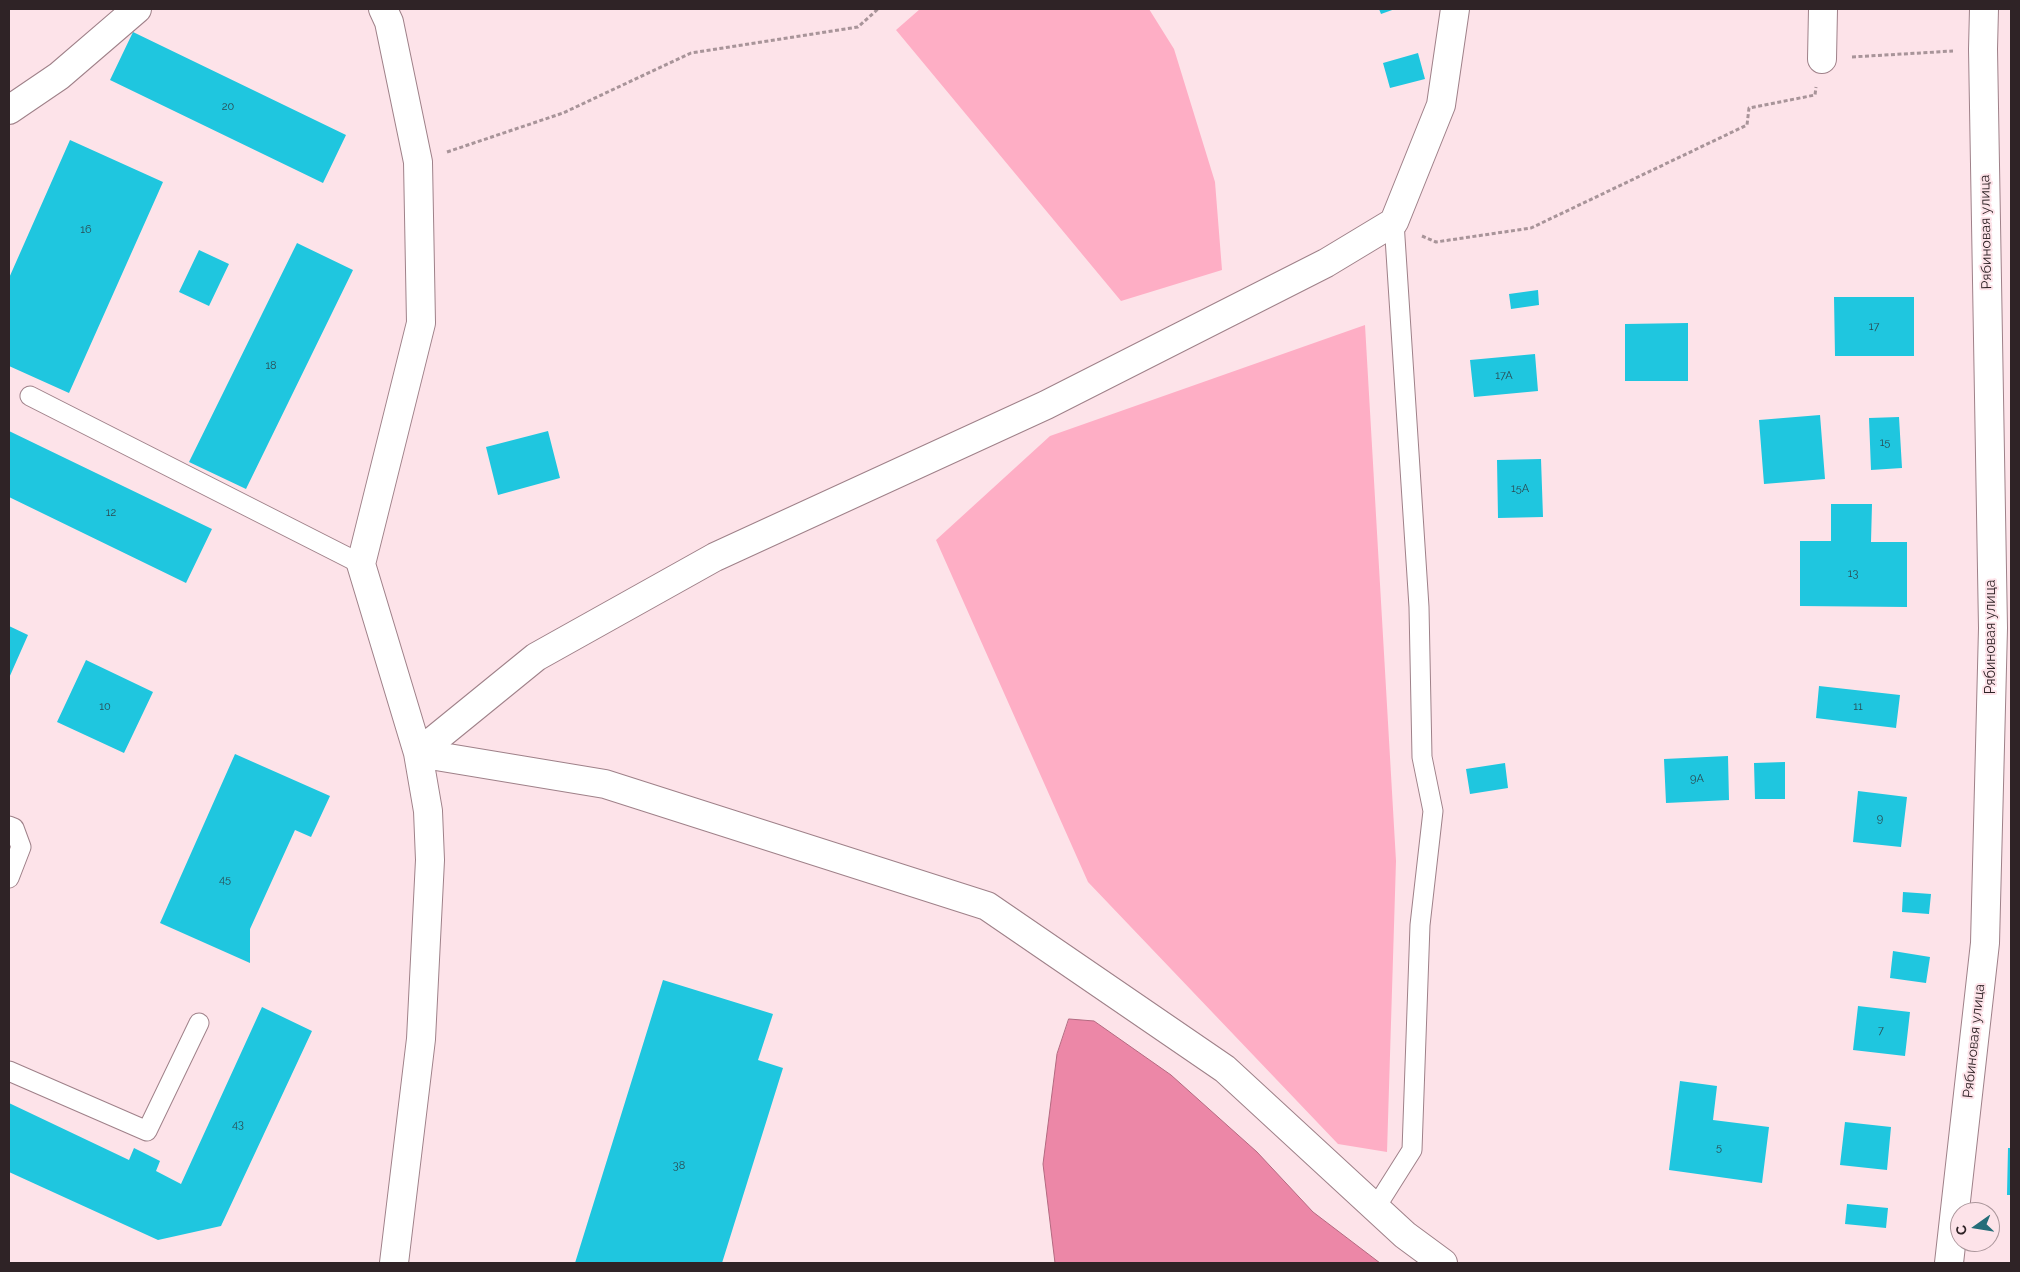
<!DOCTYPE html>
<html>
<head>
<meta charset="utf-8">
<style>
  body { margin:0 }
  #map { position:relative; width:2020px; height:1272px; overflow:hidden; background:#fde3e9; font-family:Raleway,sans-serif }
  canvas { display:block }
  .frame { position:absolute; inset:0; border:10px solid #2f2326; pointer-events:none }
  .north { position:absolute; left:1950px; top:1202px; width:50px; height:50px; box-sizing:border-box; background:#fde3e9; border:1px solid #ab969b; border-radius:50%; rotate:257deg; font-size:14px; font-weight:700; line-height:20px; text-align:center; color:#2f2326 }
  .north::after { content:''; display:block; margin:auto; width:18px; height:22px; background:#256d79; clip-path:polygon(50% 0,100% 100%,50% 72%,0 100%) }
</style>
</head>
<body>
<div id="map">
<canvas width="2020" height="1272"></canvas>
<div class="frame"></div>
<div class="north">С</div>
</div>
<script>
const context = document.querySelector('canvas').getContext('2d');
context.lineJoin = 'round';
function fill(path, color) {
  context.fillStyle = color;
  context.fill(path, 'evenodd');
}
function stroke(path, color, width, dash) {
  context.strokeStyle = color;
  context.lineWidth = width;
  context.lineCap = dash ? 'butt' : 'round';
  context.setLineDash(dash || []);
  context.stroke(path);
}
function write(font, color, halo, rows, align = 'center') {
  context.font = font + ' Raleway,sans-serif';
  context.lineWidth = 4;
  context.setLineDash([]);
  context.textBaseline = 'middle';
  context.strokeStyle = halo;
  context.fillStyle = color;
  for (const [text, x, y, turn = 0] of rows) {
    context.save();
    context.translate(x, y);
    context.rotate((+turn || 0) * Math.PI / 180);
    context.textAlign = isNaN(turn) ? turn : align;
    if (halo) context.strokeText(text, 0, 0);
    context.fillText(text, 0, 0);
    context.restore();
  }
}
const green = new Path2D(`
  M920,9H1149L1174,49L1215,182L1222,270L1121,301L896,30Z
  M1365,325L1396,861L1387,1152L1338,1144L1088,882L936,540L1050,436Z`);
const water = new Path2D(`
  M1069,1019L1094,1021L1171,1075L1257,1152L1313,1212L1380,1263H1055L1043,1164L1057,1054Z`);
const building = new Path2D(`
  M1379,9H1395L1381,14Z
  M133,32L346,135L323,183L110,80Z
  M1418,53L1425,79L1390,88L1383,63Z
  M70,140L163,182L69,393L9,366V278Z
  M297,243L353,270L246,489L189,462Z
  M199,250L229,264L209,306L179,292Z
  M1538,290L1539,305L1511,309L1509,294Z
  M1834,297H1914V356H1835Z
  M1688,323V381H1625V324Z
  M1535,354L1538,391L1474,397L1470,360Z
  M1820,415L1825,479L1764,484L1759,420Z
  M1899,417L1902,468L1871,470L1869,418Z
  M9,431L212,529L186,583L9,497Z
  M548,431L560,478L498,495L486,447Z
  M1541,459L1543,517L1498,518L1497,460Z
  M1831,504H1872L1871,542H1907V607L1800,606V541H1831Z
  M9,626L28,635L9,678Z
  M86,660L153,692L124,753L57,722Z
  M1819,686L1900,695L1896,728L1816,718Z
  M235,754L330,796L311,837L295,830L250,929V963L160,923Z
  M1728,756L1729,800L1666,803L1664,759Z
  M1785,762V799H1755L1754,763Z
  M1505,763L1508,788L1470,794L1466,769Z
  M1858,791L1907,797L1901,847L1853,842Z
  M1903,892L1931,894L1929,914L1902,912Z
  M1893,951L1930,957L1926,983L1890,978Z
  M663,980L773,1014L758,1060L783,1068L722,1263H575Z
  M1858,1006L1910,1012L1905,1056L1853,1050Z
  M262,1007L312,1031L221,1226L158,1240L9,1172V1103L129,1160L134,1148L160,1161L156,1171L181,1184Z
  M1680,1081L1717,1086L1713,1120L1769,1127L1762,1183L1669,1170Z
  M1845,1122L1891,1127L1887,1170L1840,1165Z
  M2008,1148H2011V1195H2007Z
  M1847,1204L1888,1208L1886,1228L1845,1224Z`);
const path = new Path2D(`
  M1852,57L1953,51
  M447,152L563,113L691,53L858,27L878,9
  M1422,236L1436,242L1531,228L1747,125L1749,108L1815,95L1816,87`);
const lane = new Path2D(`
  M30,396L361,564
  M9,826L14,828L21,847L9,878
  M9,1071L147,1131L199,1023
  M1376,1207L1412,1150L1420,925L1433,811L1422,757L1419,607L1394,222`);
const street = new Path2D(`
  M383,9L389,22L418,162L421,323L361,564L418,753L428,811L430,860L421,1039L394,1263
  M1822,59L1823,9
  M9,110L59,76L137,9
  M1443,1263L1405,1235L1225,1069L987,906L605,784L418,753L536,657L715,557L1046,405L1326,263L1394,222L1441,105L1455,9
  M1949,1263L1985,943L1993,628L1983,49L1984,9`);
const numberNames = [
  ["20",228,107],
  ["16",86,230],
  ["17",1874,327],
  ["18",271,366],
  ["17А",1504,376],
  ["15",1885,443],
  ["15А",1520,489],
  ["12",111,513],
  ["13",1853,574],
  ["10",105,707],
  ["11",1858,707],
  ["9А",1697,779],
  ["9",1880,819],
  ["45",225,880],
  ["7",1881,1031],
  ["43",238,1125],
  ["5",1719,1148],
  ["38",679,1166]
];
const streetNames = [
  ["Рябиновая улица",1986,232,-91],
  ["Рябиновая улица",1991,637,-90],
  ["Рябиновая улица",1974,1041,-84]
];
fill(green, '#feaec5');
fill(water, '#ec87a7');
stroke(water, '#b36980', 1);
fill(building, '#1fc6df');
stroke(lane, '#9f8189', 21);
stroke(street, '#9f8189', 30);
stroke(path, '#a89499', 3, [4, 2.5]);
stroke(lane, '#fff', 19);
stroke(street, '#fff', 28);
write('11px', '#2b4c54', null, numberNames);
write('14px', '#2f2326', '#fde3e9', streetNames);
</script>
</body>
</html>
